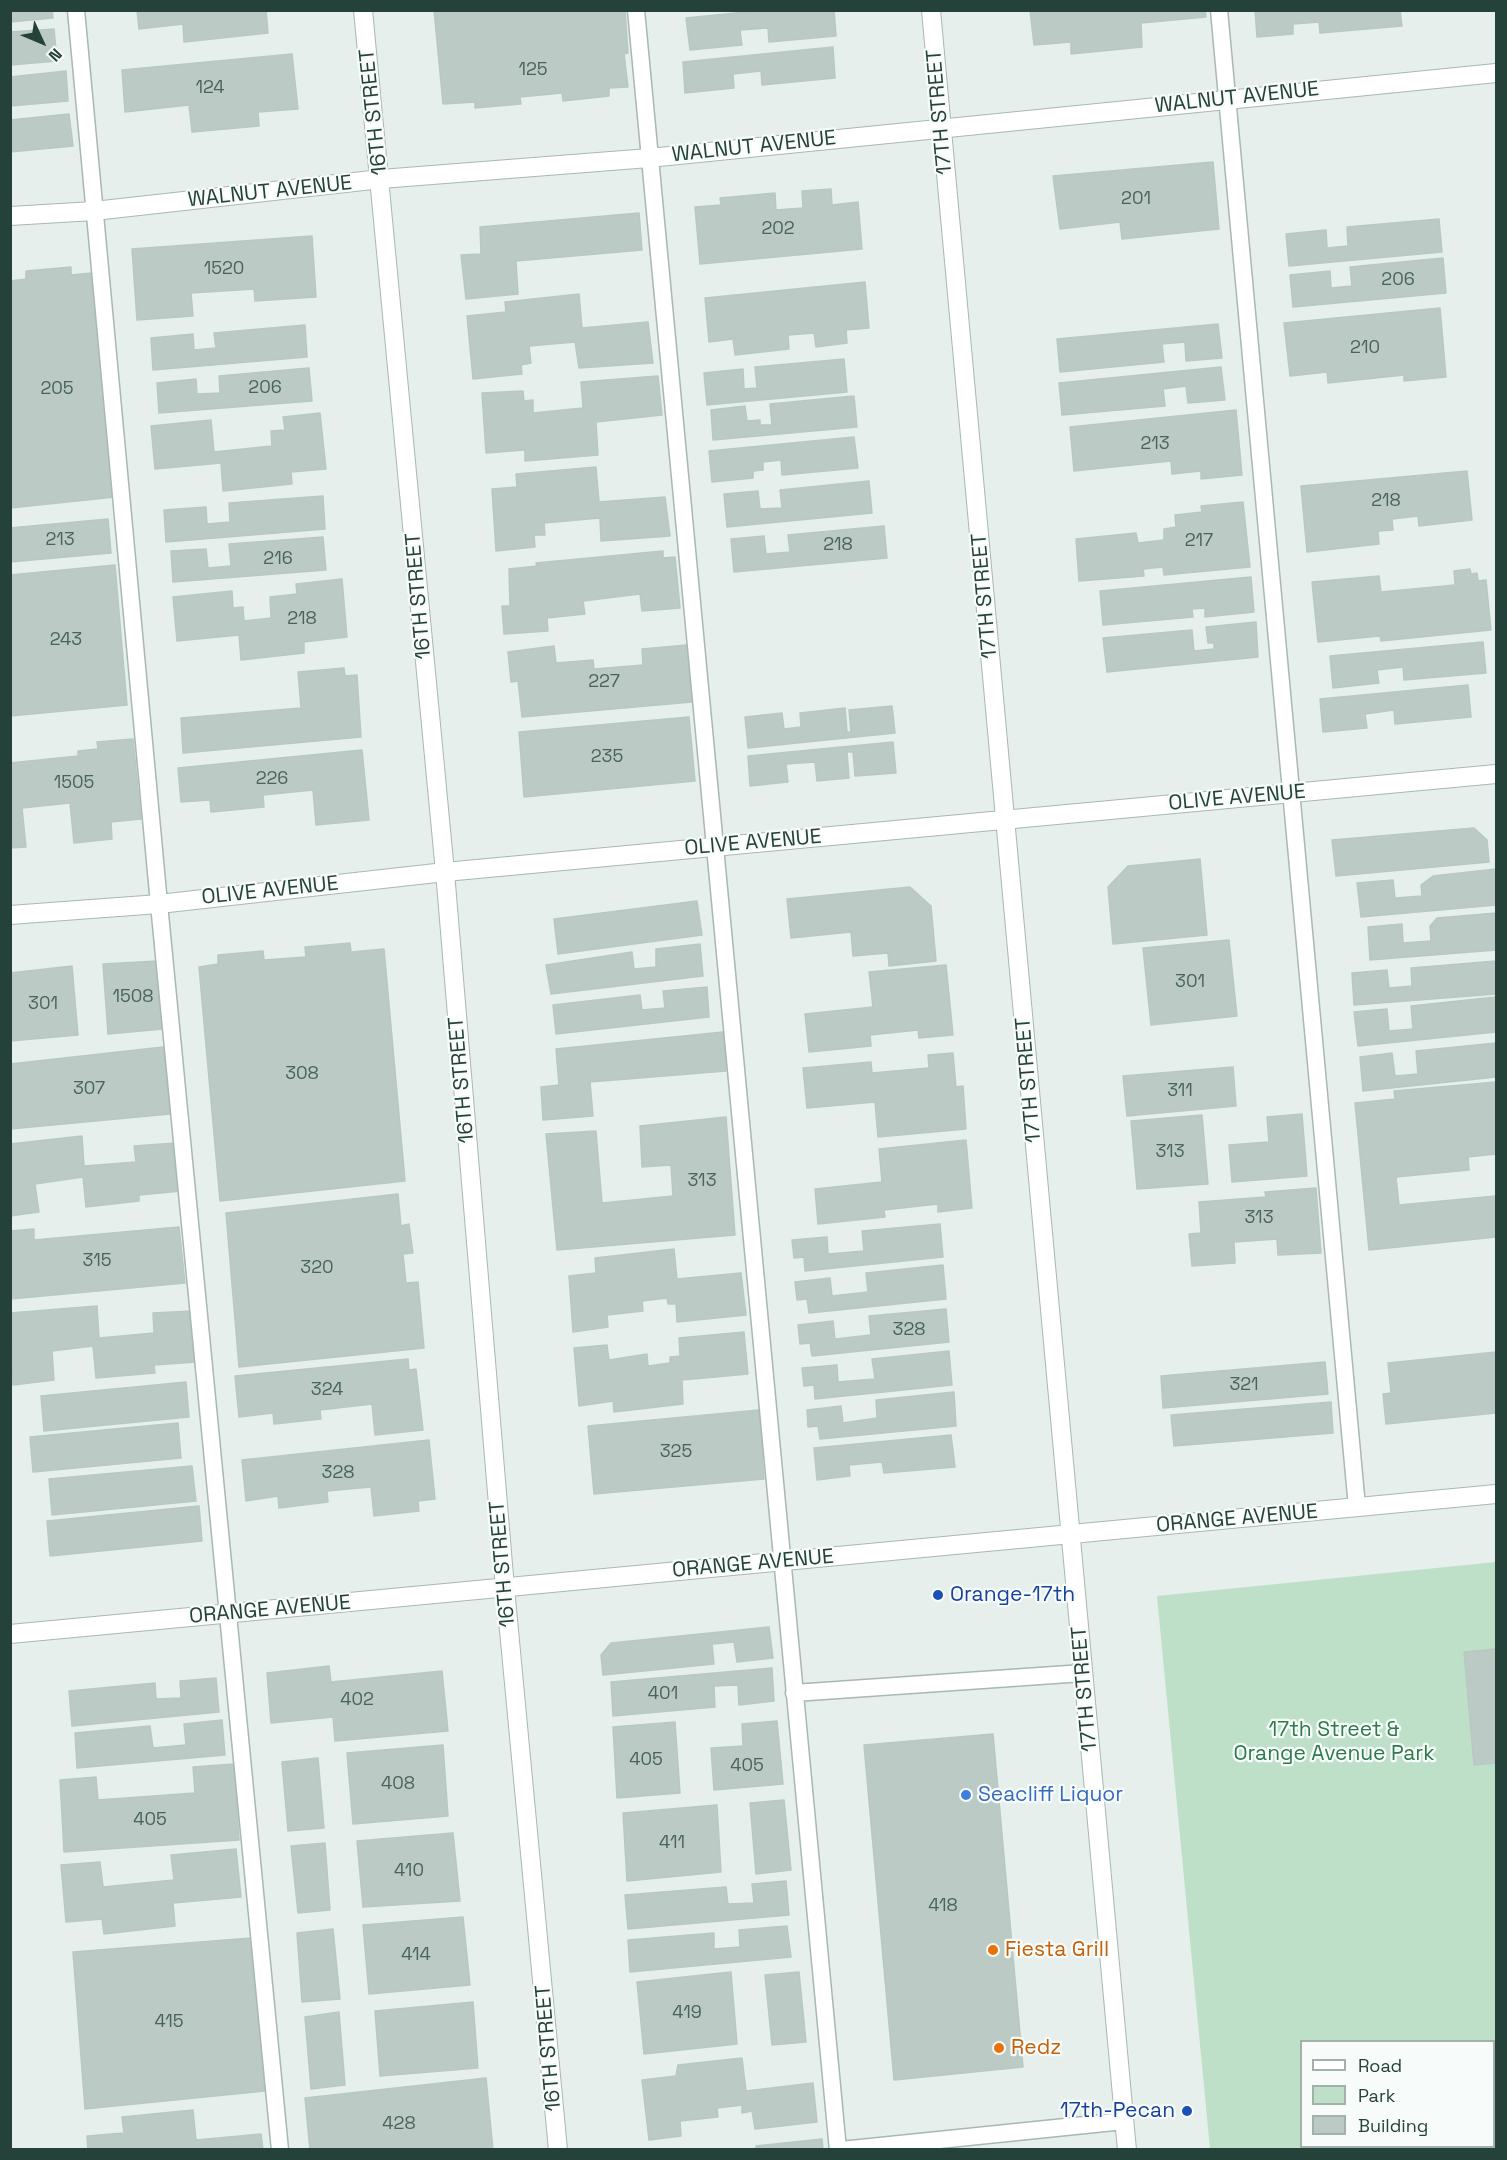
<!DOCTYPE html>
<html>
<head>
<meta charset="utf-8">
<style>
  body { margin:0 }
  #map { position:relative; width:1507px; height:2160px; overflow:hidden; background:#e6efeb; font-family:"Space Grotesk",sans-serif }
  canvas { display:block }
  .frame { position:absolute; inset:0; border:12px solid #24423a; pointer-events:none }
  .legend { position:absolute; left:1300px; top:2040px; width:195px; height:108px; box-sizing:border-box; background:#f7fbf9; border:2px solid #a3b1ad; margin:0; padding:8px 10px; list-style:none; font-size:18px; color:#24423a }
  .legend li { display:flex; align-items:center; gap:12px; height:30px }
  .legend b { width:30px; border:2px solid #a3b1ad }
  .north { position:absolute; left:12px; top:12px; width:60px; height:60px; -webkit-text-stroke:4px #f7fbf9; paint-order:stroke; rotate:134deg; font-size:16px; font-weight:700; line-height:24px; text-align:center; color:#24423a }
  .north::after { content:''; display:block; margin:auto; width:21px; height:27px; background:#24423a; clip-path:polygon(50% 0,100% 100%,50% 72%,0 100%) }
</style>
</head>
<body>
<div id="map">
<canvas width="1507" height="2160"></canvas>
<div class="frame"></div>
<ul class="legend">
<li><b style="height:8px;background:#fff"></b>Road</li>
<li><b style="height:16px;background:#bfe0c8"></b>Park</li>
<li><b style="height:16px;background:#bbcac4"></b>Building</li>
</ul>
<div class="north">N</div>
</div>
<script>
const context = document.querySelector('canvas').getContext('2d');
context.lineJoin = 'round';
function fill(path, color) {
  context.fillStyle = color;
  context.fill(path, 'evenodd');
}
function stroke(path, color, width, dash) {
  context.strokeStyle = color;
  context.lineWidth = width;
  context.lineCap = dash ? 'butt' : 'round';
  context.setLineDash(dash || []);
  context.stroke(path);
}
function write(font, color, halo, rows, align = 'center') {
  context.font = font + ' "Space Grotesk",sans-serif';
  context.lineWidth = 4.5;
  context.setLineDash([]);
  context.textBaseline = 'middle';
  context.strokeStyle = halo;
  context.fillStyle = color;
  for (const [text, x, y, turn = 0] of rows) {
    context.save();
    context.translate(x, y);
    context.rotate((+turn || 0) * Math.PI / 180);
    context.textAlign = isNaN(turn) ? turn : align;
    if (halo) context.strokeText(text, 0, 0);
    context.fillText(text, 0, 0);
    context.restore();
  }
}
const green = new Path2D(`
  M1496,1562V2149H1210L1157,1596ZM1302,2042H1494V2146H1302Z`);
const building = new Path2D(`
  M10,10H52L53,18L10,22Z
  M137,10H266L268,33L184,42L183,24L139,29Z
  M434,10H625L628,53L624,54L628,87L609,88V96L563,101L562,93L520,97L521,104L475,108V102L443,104Z
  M766,10H834L836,36L769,42L768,28L740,30L742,45L690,50L686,18Z
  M1030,10H1205L1206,17L1141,23L1142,47L1071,54V42L1034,45Z
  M1255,10H1400L1402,26L1320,33L1319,22L1293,24V34L1257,37Z
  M54,29L57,61L10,65V32Z
  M833,47L835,78L762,85L761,71L733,74L734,88L685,93L683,62Z
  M292,54L298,109L258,112L259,126L192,132L189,105L125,112L122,70Z
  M66,71L68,101L10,106V77Z
  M69,114L73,146L10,152V120Z
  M1213,162L1219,229L1122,239L1120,222L1060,229L1053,176Z
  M831,189L832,205L858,202L862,249L700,264L695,207L721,205L720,198L775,193L776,210L803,208L802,191Z
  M639,213L642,250L516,261L518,294L466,299L461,255L481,254L480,227Z
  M1439,219L1442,252L1289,266L1286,234L1326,230L1327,248L1348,246L1347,227Z
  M312,236L316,297L255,301L254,289L191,293L193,316L137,320L132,249Z
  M1443,258L1446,293L1293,307L1290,275L1330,271L1331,288L1352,286L1350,267Z
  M71,267V275L92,273L115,497L10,508V281L26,279V271Z
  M865,282L869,328L846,330L847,343L816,347L814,333L788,335L789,349L735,355L733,339L709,342L705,298Z
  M579,294L582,328L648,322L653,363L579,368L575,342L529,346L531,363L521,365L522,374L473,379L467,316L506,312L505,302Z
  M1440,308L1446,377L1404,381V375L1328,383L1327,372L1290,376L1284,323Z
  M1218,324L1222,358L1186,361L1185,342L1162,344L1164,362L1060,372L1057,339Z
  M305,325L307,357L153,370L151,338L193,334L194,350L216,348L214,333Z
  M844,359L847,392L707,405L704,373L743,369L744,389L757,388L755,367Z
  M1221,367L1225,400L1188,403L1186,386L1163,389L1165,406L1062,415L1059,383Z
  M309,368L312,401L159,413L157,383L196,379L197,394L220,393L219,376Z
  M658,376L662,415L596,422L598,455L525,461V450L486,453L482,393L523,391L524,401L533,400V413L583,408L581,382Z
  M854,396L857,427L713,440L711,410L745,406L747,421L760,420V425H772L770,404Z
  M1236,410L1242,475L1201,479V471L1172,474L1171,461L1074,471L1070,427Z
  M320,413L326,469L291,472L292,484L223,491L221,463L155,469L151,426L211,420L214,452L272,446L271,431L285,430L283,417Z
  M854,437L858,468L782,475L781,460L763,462V470L753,471V478L712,482L709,451Z
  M596,467L599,502L665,497L670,536L601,541L600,518L544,523L545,535H534L535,547L496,551L492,489L517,487L516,474Z
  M1467,471L1472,520L1419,526L1418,516L1392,519L1393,530L1378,531L1379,544L1307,552L1301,486Z
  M869,481L872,513L727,527L724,494L758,491L760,509L782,508L780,490Z
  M323,496L325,529L166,542L164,510L206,507L207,524L230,522L229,503Z
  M1243,502L1250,567L1164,575L1163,567L1143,569L1144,576L1079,581L1076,539L1136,533L1138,543L1164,540V529L1176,527L1175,515L1202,512L1201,506Z
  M108,519L111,553L10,562V528Z
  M884,526L887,558L734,572L731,539L764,536L766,554L790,552L788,535Z
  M323,537L326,570L173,582L171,551L206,549L208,568L231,566L229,544Z
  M663,551V558L675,557L680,608L642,611L640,594L583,601L585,614L547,618L548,631L504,634L502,606H510L509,569L537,566L536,563Z
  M115,565L127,705L10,716V575Z
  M1470,569L1471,574L1477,573L1478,581L1486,580L1491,630L1381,641L1380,636L1318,642L1312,582L1379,576L1381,592L1455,585L1454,571Z
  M1251,577L1254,612L1205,617V608L1192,609L1193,617L1103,625L1100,591Z
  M342,579L347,637L304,642V653L241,660L239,635L177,641L173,597L232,591L233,608L243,607L244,621L271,618L270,597L297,594L296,584Z
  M1256,622L1258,657L1107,672L1103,638L1192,630L1194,651L1214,649V643H1208L1206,627Z
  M1483,642L1486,673L1404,680L1403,667L1377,670L1379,683L1333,688L1330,656Z
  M687,645L692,702L522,717L518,681L511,682L508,652L554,646L556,663L593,660L594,669L643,665L642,649Z
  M344,668L345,676L357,675L361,737L183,753L181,718L301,708L298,672Z
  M1468,685L1471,717L1395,724L1394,710L1365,714L1367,728L1323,732L1320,699Z
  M892,706L895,733L748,748L745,717L782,713L784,729L801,727L800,713L845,708L847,732H851L849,710Z
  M689,717L695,781L524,797L519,732Z
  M133,739L141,819L111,822L112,839L74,843L70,803L22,808L26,847L10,848V763L78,756V751L98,749L97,742Z
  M893,742L896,773L855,776L853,752H847L849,778L817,781L815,762L786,764L788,782L750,786L748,756Z
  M362,750L369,820L316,825L313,790L263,795L264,807L211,812L210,800L181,802L178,768Z
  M1474,828L1487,840L1489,862L1336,876L1332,840Z
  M1200,859L1207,935L1113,944L1108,887L1128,866Z
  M1496,869V905L1361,917L1357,883L1393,880L1395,898L1422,896L1421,885L1433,876Z
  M910,887L931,906L936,961L889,966L888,953L853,956L851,932L791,938L787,899Z
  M697,901L702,935L558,954L554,919Z
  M1496,913V950L1370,960L1368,927L1402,924L1403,943L1431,941L1430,926L1437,918Z
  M1229,940L1237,1016L1151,1025L1143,948Z
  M350,943L351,952L384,949L405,1181L220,1201L199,967L218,964V955L263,951L264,960L306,957L305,947Z
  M700,944L703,976L551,994L546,965L632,952L634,969L656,967V949Z
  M158,961L163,1029L108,1034L103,964Z
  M1496,961V994L1354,1005L1352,973L1387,970L1389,988L1412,986L1411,968Z
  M946,965L953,1035L919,1038L918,1030L870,1035L871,1046L809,1052L805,1014L873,1007L869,972Z
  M72,966L78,1035L10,1041V973Z
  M707,987L709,1017L556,1034L553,1005L640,995L642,1010L665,1008L663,991Z
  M1496,997V1032L1358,1046L1354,1012L1387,1009L1389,1031L1413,1029L1411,1006Z
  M723,1032L726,1071L590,1082L593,1116L543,1120L541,1087L559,1085L556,1049Z
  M1496,1043V1077L1363,1091L1360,1057L1392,1053L1395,1076L1418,1074L1416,1051Z
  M163,1047L170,1114L10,1129V1064Z
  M953,1053L956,1087L963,1086L966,1129L878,1137L875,1102L807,1108L803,1068L871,1062L872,1073L929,1068L928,1055Z
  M1233,1067L1236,1106L1127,1116L1123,1076Z
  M1496,1082V1154L1468,1157L1469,1170L1396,1177L1399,1205L1496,1196V1237L1369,1250L1355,1103L1395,1099L1394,1091Z
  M1302,1114L1307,1176L1232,1182L1229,1145L1269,1142L1267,1117Z
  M1202,1115L1208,1184L1137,1189L1131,1121Z
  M726,1117L735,1235L557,1250L546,1134L596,1131L602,1203L673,1196L671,1165L642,1167L640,1126Z
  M82,1136L84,1166L136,1162L134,1146L176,1143L181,1191L139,1195V1201L86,1207L83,1177L35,1184L39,1212L10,1216V1144Z
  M966,1140L972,1208L938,1212V1204L884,1210L885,1217L818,1224L815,1189L882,1182L879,1149Z
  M1316,1188L1321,1253L1278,1255L1277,1239L1234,1242L1235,1263L1192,1266L1189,1234L1201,1233L1199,1202L1266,1197L1265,1192Z
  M398,1194L401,1226L409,1224L413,1253L403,1254L406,1283L418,1282L424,1348L239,1367L226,1213Z
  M940,1224L943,1257L805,1271L804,1257L794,1258L792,1240L827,1237L828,1254L864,1251L862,1231Z
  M179,1227L185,1283L10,1299V1231L34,1229V1240Z
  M674,1249L677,1279L741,1273L746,1315L677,1322L676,1304H668L667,1298L642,1301L643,1311L607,1315L608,1327L573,1332L569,1276L596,1273L595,1258Z
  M943,1265L946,1299L809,1313L807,1299L797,1300L795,1282L830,1278L832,1296L868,1292L866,1273Z
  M97,1306L99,1338L154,1333L153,1313L191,1311L196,1362L154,1365L155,1373L96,1378L93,1346L52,1351L54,1380L13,1385L10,1313Z
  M946,1309L949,1342L812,1356L810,1343L800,1344L798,1325L833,1321L835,1339L871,1335L869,1316Z
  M744,1332L748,1374L682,1380L683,1404L614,1412L613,1401L579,1406L574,1348L607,1345L609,1360L647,1354L648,1366L670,1363V1357L680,1356L679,1338Z
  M949,1351L952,1385L815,1399L814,1385L804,1386L802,1368L837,1365L838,1382L875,1379L872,1359Z
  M1496,1352V1413L1386,1424L1383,1394L1391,1393L1388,1363Z
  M408,1359L409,1370L416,1369L423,1430L375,1435L372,1404L320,1410L321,1419L274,1424L273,1413L239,1417L235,1376Z
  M1325,1362L1328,1394L1163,1408L1161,1376Z
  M186,1382L189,1417L44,1431L41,1396Z
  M954,1392L956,1426L820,1439L818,1426L808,1427L807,1410L841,1406L843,1423L877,1418L876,1400Z
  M1331,1402L1333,1433L1174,1446L1171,1415Z
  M759,1410L764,1479L594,1494L588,1426Z
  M178,1423L181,1458L33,1472L30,1437Z
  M951,1435L955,1467L884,1473L882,1462L849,1465L850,1476L817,1480L814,1448Z
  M429,1440L435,1499L418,1501L419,1511L374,1516L371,1487L327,1491L328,1502L279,1508L278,1496L246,1501L242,1460Z
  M192,1466L196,1501L52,1515L49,1479Z
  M199,1506L202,1541L50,1556L47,1521Z
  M769,1627L773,1658L737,1662L734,1642L712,1644L714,1664L603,1675L601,1655L611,1643Z
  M1496,1649V1763L1474,1765L1464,1652Z
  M329,1666L331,1682L442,1671L448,1731L335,1741L333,1717L271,1723L267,1673Z
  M772,1668L774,1701L739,1705L738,1685L714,1686L715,1707L613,1716L611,1682Z
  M216,1678L219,1712L72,1726L69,1691L155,1683L156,1699L181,1698L180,1681Z
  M222,1720L225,1755L77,1768L75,1733L150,1726L153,1748L186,1745L184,1724Z
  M777,1721L783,1784L714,1790L711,1748L743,1746L742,1724Z
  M675,1722L680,1793L617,1798L613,1727Z
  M993,1734L1023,2067L894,2080L864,1745Z
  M443,1745L448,1816L353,1824L347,1753Z
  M318,1758L324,1828L288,1831L282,1762Z
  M234,1764L239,1840L64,1852L60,1780L96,1777L98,1800L195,1793L193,1767Z
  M784,1800L791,1870L756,1874L750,1803Z
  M717,1805L721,1872L627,1881L623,1813Z
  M453,1833L460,1901L363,1907L357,1841Z
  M325,1843L330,1910L298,1913L291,1846Z
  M236,1849L241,1897L173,1903L175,1926L104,1934L102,1919L66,1922L61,1865L100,1862L103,1887L174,1880L171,1855Z
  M786,1881L789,1915L628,1929L625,1895L726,1887L728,1904L754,1903L752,1884Z
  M463,1917L470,1985L369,1994L363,1925Z
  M787,1926L791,1957L630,1972L628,1940L714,1933V1949L740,1947L739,1930Z
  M333,1929L340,1999L302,2002L297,1933Z
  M251,1938L265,2091L85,2109L73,1952Z
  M731,1972L737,2044L644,2054L637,1982Z
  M799,1972L806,2042L772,2045L765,1975Z
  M473,2002L478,2068L380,2076L375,2011Z
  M339,2012L345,2085L311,2089L305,2017Z
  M742,2058L746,2091L813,2083L817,2122L755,2129L752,2111L742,2113V2105L717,2108L718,2117L680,2121L681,2136L649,2140L642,2080L676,2076L678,2065Z
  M486,2078L493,2150H310L305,2098Z
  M193,2110L196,2140L261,2134L263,2150H88L87,2136L124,2133L122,2117Z
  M822,2139L823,2150H756V2146Z`);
const service = new Path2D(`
  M76,10L159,904L280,2150
  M636,10L838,2150
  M1219,10L1357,1507
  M794,1693L1083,1673
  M841,2150L1124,2121`);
const minor = new Path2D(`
  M363,10L445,872L505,1588L558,2150
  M10,216L94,211L381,179L649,158L1496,73
  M10,915L159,904L445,872L1496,774`);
const tertiary = new Path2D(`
  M931,10L1127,2150
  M10,1634L1496,1494`);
const markers = [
  [938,1595,6,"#1a4fb4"],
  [966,1795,6,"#3f7fe0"],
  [993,1950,6,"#e8710a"],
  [999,2048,6,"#e8710a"],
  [1187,2111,6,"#1a4fb4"]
];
const numberNames = [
  ["125",533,70],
  ["124",210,88],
  ["201",1136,199],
  ["202",778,229],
  ["1520",224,269],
  ["206",1398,280],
  ["210",1365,348],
  ["206",265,388],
  ["205",57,389],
  ["213",1155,444],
  ["218",1386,501],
  ["213",60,540],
  ["217",1199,541],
  ["218",838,545],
  ["216",278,559],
  ["218",302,619],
  ["243",66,640],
  ["227",604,682],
  ["235",607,757],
  ["226",272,779],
  ["1505",74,783],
  ["301",1190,982],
  ["1508",133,997],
  ["301",43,1004],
  ["308",302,1074],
  ["307",89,1089],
  ["311",1180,1091],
  ["313",1170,1152],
  ["313",702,1181],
  ["313",1259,1218],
  ["315",97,1261],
  ["320",317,1268],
  ["328",909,1330],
  ["321",1244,1385],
  ["324",327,1390],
  ["325",676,1452],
  ["328",338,1473],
  ["401",663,1694],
  ["402",357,1700],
  ["405",646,1760],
  ["405",747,1766],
  ["408",398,1784],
  ["405",150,1820],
  ["411",672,1843],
  ["410",409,1871],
  ["418",943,1906],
  ["414",416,1955],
  ["419",687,2013],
  ["415",169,2022],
  ["428",399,2124]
];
const streetNames = [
  ["WALNUT AVENUE",1237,98,-6],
  ["16TH STREET",374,112,-96],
  ["17TH STREET",940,112,-95],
  ["WALNUT AVENUE",754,147,-6],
  ["WALNUT AVENUE",270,192,-6],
  ["16TH STREET",419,596,-95],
  ["17TH STREET",985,596,-95],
  ["OLIVE AVENUE",1237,798,-5],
  ["OLIVE AVENUE",753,843,-5],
  ["OLIVE AVENUE",270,891,-6],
  ["16TH STREET",462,1080,-95],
  ["17TH STREET",1029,1080,-95],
  ["ORANGE AVENUE",1237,1519,-5],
  ["16TH STREET",503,1564,-95],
  ["ORANGE AVENUE",753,1564,-5],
  ["ORANGE AVENUE",270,1610,-5],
  ["17TH STREET",1085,1689,-95],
  ["16TH STREET",549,2048,-95]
];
const transitNames = [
  ["Orange-17th",950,1595],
  ["17th-Pecan",1175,2111,"right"]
];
const parkNames = [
  ["17th Street &",1334,1730],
  ["Orange Avenue Park",1334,1754]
];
const shopNames = [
  ["Seacliff Liquor",978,1795]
];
const foodNames = [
  ["Fiesta Grill",1005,1950],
  ["Redz",1011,2048]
];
fill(green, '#bfe0c8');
fill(building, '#bbcac4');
stroke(building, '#b8c9c2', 1.5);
stroke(service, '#a8b8b2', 19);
stroke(minor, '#a8b8b2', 20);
stroke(tertiary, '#a8b8b2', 20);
stroke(service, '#fff', 16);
stroke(minor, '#fff', 18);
stroke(tertiary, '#fff', 18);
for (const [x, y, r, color] of markers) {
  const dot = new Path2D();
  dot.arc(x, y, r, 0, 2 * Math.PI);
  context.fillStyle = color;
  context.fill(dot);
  stroke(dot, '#f7fbf9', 2);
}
write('18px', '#4a645c', null, numberNames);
write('21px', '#24423a', '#f7fbf9', streetNames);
write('21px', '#164399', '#f7fbf9', transitNames, 'left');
write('21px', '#2d7a4b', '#f7fbf9', parkNames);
write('21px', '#366cbe', '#f7fbf9', shopNames, 'left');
write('21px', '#c56008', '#f7fbf9', foodNames, 'left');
</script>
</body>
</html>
